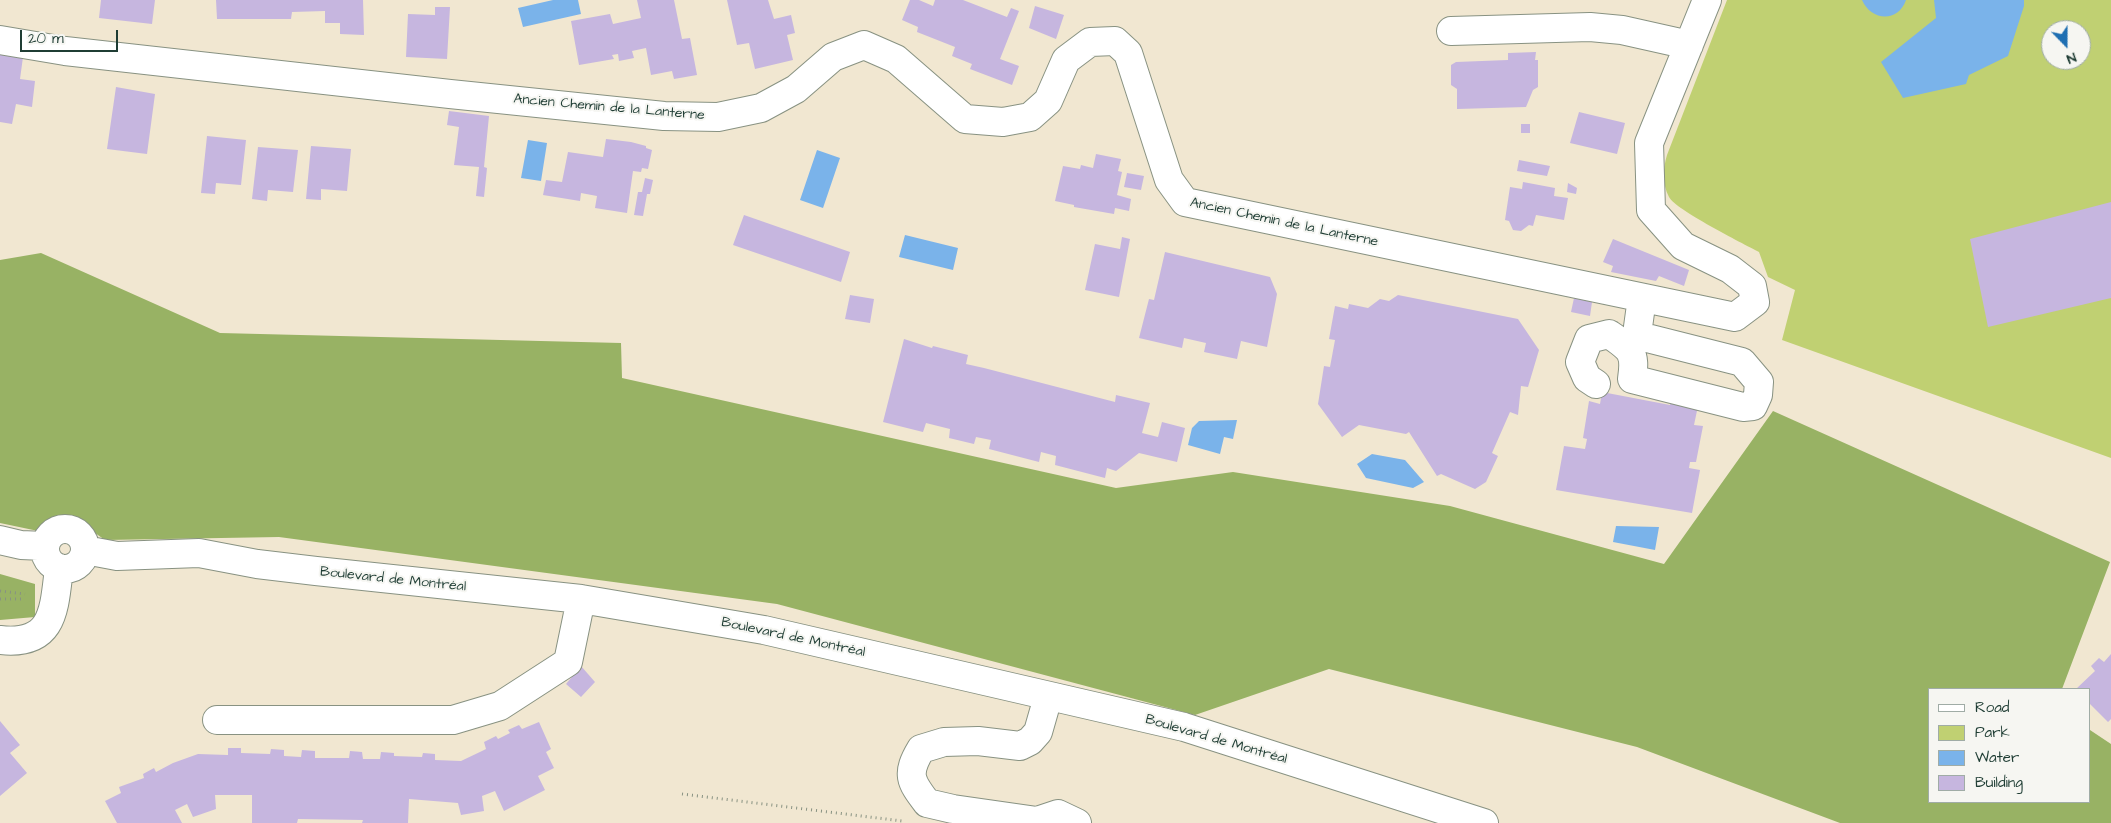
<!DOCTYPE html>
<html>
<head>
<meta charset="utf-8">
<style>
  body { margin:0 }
  #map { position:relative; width:2111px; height:823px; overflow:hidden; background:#f1e7d1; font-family:"Architects Daughter",sans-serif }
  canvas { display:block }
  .legend { position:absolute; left:1928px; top:688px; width:162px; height:115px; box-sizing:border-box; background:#f6f6f2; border:1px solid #a0aca6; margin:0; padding:6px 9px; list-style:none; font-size:15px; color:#1f3d34 }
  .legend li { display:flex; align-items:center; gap:10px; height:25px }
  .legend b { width:25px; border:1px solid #a0aca6 }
  .north { position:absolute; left:2041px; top:20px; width:50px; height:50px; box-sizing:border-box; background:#f6f6f2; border:1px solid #a0aca6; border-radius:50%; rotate:158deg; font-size:14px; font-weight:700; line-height:20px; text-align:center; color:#1f3d34 }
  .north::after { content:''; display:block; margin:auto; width:18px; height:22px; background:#1f6fb2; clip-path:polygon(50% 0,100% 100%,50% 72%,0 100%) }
  .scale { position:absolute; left:20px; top:30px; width:98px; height:22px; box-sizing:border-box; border:2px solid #1f3d34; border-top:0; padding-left:6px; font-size:15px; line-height:18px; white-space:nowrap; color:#1f3d34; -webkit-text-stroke:4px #f6f6f2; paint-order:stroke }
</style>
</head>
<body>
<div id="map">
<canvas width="2111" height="823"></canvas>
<ul class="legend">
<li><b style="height:6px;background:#fff"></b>Road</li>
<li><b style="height:14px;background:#c0d072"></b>Park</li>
<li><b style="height:14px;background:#7ab3ea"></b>Water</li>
<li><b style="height:14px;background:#c6b6df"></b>Building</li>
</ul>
<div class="north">N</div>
<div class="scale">20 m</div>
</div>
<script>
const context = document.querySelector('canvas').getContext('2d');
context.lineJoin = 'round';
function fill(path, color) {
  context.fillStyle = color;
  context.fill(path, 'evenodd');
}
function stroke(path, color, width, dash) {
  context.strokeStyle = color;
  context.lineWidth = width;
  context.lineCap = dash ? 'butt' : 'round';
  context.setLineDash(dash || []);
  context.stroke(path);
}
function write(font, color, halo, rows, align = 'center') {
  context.font = font + ' "Architects Daughter",sans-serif';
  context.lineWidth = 4;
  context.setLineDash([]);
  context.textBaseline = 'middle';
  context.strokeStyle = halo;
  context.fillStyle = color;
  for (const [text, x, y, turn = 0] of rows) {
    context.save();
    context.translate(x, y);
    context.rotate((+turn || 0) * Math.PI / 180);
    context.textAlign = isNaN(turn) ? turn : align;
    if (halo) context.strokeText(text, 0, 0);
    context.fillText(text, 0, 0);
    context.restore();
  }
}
const green = new Path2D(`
  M1727,0H2111V458L1782,340L1795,290L1768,277L1759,252C1742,243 1676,210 1669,197C1662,184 1663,168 1667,155ZM2051,30H2081V60H2051Z`);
const forest = new Path2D(`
  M41,253L220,333L621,343L622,378L1116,488L1233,472L1450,506L1664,564L1773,411L2110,562L2062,689H1930V802H2090V730L2111,744V823H1840L1637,747L1329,669L1195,715L777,604L279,537L105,540L71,516L43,532L0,523V260Z
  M0,574L35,584V617L0,620Z`);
const water = new Path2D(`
  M553,0H578L581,14L523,27L518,8Z
  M1862,0H1906C1898,23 1871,21 1862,0Z
  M1934,0H2024V6L2008,56L1969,75L1966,84L1903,98L1881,62L1936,18Z
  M528,140L547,143L541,181L521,178Z
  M817,150L840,158L823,208L800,200Z
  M905,235L958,248L953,270L899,257Z
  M1237,420L1233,439L1224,437L1220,454L1188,445L1192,428L1199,421Z
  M1372,454L1405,460L1424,482L1413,488L1366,478L1357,464Z
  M1616,526L1659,527L1655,550L1613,542Z`);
const building = new Path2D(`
  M101,0H155L152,24L99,18Z
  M216,0H363L364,35L340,34V23H325V11L292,12L291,19H217Z
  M637,0H674L682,39L690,38L697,75L674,79L672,71L651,75L646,48L632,51L634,58L619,61L618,54L612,55L614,59L579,65L571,21L610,14L613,24L641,18Z
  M727,0H768L774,19L791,15L795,33L787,35L793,60L755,69L749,43L737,45Z
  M910,0H919L933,6L935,0H963L1007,17L1011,8L1019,11L1000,59L1019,66L1012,85L970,69L972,64L952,56L955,47L917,32L918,27L902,20Z
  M1035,6L1064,15L1056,39L1029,28Z
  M435,7H450L447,59L406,57L408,14L435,15Z
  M1536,52L1535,60H1538V87L1533,90L1526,107L1457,109V89L1451,85V65L1456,62L1508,60V53Z
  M0,53L23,57L20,79L35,81L32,107L16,104L12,124L0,122Z
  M116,87L155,94L147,154L107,149Z
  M449,111L489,116L484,167L487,168L484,197L476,196L479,167L454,165L459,127L447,125Z
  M1579,112L1625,123L1617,154L1570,143Z
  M1521,124H1530V133H1521Z
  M207,136L246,140L241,185L216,183L215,194L201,193Z
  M606,139L631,142L646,146V148L652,150L648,169L642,168L641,172L633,171L627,213L595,208L597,196L581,193L580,201L543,195L546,180L562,182L568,152L603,157Z
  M311,146L351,149L347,191L321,189V200L306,199Z
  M258,147L298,150L293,192L268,190L267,201L252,199Z
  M1096,154L1121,159L1118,171L1122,172L1117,195L1131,199L1129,211L1115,208L1114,214L1074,207V205L1055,201L1063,166L1080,169L1081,165L1093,168Z
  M1519,160L1550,166L1547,176L1517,171Z
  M1127,173L1144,176L1141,190L1124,187Z
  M645,178L653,180L650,194H647L643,216L634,215L638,192H642Z
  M1523,182L1555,188L1554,196L1568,198L1564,220L1536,215L1533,226L1529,225L1521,231L1513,230L1509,221L1505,220L1510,187L1522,189Z
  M1568,183L1577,188L1576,194L1567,192Z
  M2111,202V298L1988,327L1970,239Z
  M744,215L850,252L841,282L733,245Z
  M1122,237L1130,239L1119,297L1085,290L1095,244L1120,249Z
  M1613,239L1689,270L1684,286L1659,276L1656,281L1611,272L1613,266L1603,262Z
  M1165,252L1270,277L1277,294L1267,347L1241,341L1237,359L1204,352L1206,343L1184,338L1182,348L1139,338L1149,299L1154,300Z
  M850,295L874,299L870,323L845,319Z
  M1398,295L1518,319L1539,350L1528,387L1521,386L1518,415L1510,412L1492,453L1498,456L1486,482L1475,489L1441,474L1437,476L1409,432L1406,434L1359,425L1342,437L1318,404L1324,366L1330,367L1335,340L1329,339L1335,306L1348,309L1349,304L1368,308L1380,299L1389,301Z
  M1574,298L1592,302L1590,316L1571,312Z
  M904,339L932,348L933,346L968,355L966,364L984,368L1115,402L1116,395L1150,403L1142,433L1158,437L1162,422L1185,428L1177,462L1139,453L1116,471L1107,468L1105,478L1055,465L1056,456L1041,452L1039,462L989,449L991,440L976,437L974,444L949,438L950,429L926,423L923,432L883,422Z
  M1602,392L1670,405L1671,401L1698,406L1694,425L1703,426L1696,462H1690L1689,468L1700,470L1692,513L1556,490L1564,446L1585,449L1587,439L1583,438L1589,401L1600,404Z
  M2111,654V719L2108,722L2090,704V689H2076L2095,671L2091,666L2099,658L2104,662Z
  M581,666L595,682L581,697L566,684Z
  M0,721L20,745L10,753L27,773L0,796Z
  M539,722L551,749L546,752L554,768L538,776L545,790L504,811L495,791L482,796L484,811L461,815L458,803L409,799L408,823H362L363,820L298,819L297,823H252V795H215L216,809L193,817L187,804L175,810L182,823H117L105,801L121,793L119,787L144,778L143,774L154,768L156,772L173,763L198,754L228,755V748H241V753L270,754L271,749L284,750V756L301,757L302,750L315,751V758H349L350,751L362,752L363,759H380L381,752L394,753V756L422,757L423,753L435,754V760L461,761L482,751L486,749L484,742L496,736L498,739L510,733L508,730L519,725L522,729Z`);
const path = new Path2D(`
  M0,591L25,594
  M0,599H25
  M682,794L902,821`);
const minor = new Path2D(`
  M1451,31L1590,27L1622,30L1689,45
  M0,40L65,51L450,94L664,116L718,117L761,108L796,89L833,57L864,45L896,59L965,119L1003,122L1030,117L1048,101L1066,60L1090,42L1115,41L1128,53L1169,180L1185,202L1735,317L1755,302L1752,286L1730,269L1683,246L1651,210L1649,143L1707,0
  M1596,384L1587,378L1580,362L1589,339L1609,334C1631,349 1636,352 1632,379L1743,407L1753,406L1758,395L1759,382L1742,362L1647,338L1639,333L1638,327L1642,298
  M45 549a20 20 0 1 1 40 0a20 20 0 1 1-40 0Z
  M0,540L21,545L44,546
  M85,550L117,556L199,553L257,564L316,571L581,599L764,630L1184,727L1484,823
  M0,640C54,646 54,610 59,568
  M217,720H453L500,706L568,662L581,599
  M1037,821L1058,814L1077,823
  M1039,823L1037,821L953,809L927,803C910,781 906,774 921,749L944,742L978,741L1020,746L1030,741L1038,732L1048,697`);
const streetNames = [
  ["Ancien Chemin de la Lanterne",609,108,5],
  ["Ancien Chemin de la Lanterne",1284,223,12],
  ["Boulevard de Montréal",393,580,6],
  ["Boulevard de Montréal",793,638,12],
  ["Boulevard de Montréal",1216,740,16]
];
fill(green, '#c0d072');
fill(forest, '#98b264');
fill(water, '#7ab3ea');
fill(building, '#c6b6df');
stroke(minor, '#889282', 30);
stroke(path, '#889282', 3, [1, 4]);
stroke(minor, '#fff', 28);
write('14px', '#1f3d34', '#f6f6f2', streetNames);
</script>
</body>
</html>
